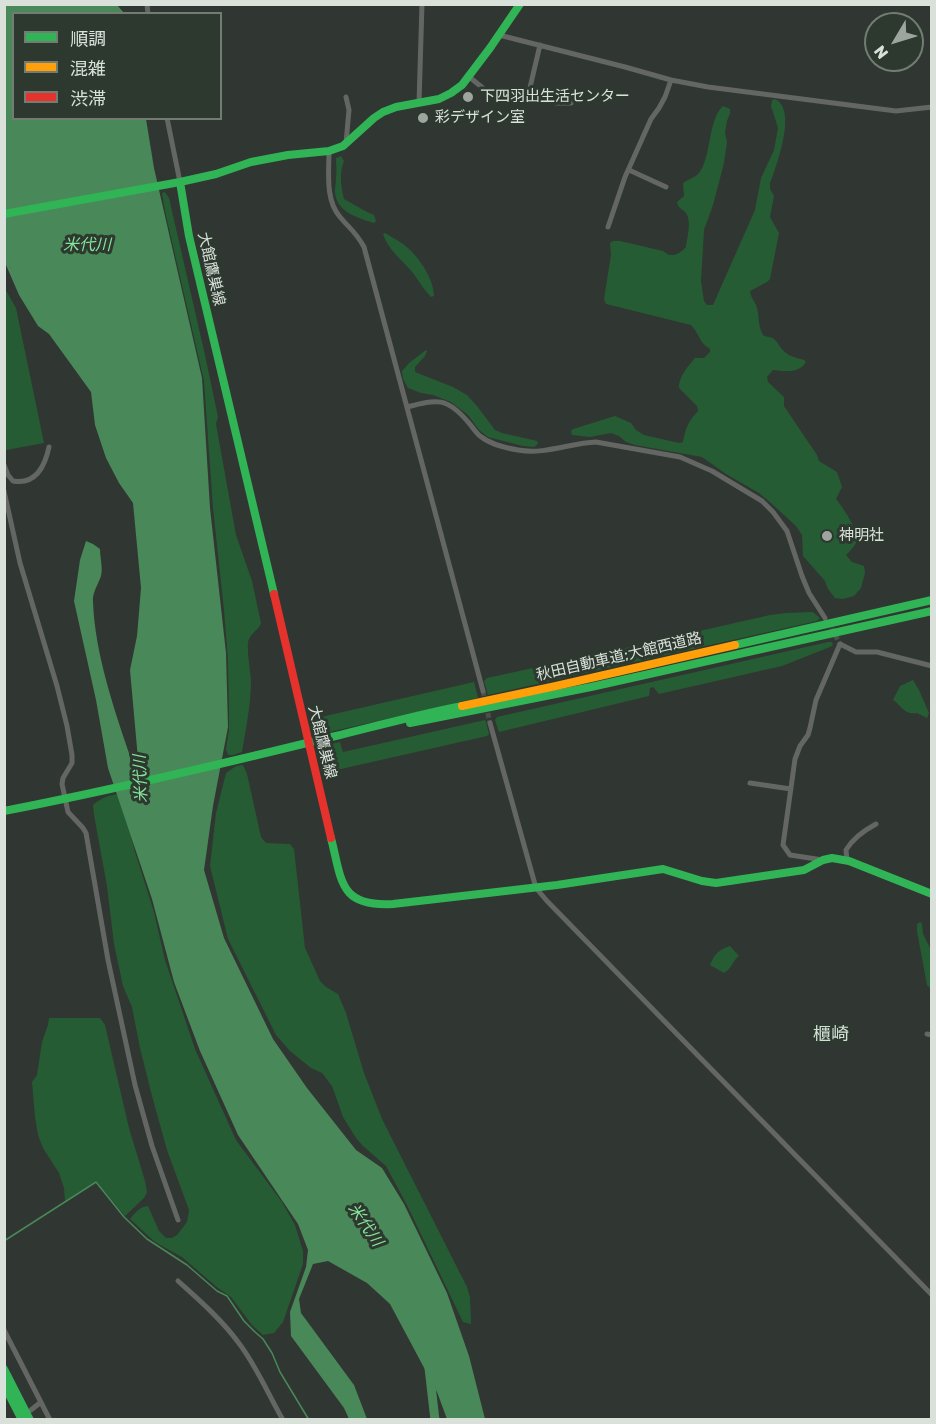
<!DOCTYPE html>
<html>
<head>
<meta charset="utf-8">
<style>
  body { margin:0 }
  #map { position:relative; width:936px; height:1424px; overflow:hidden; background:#303631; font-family:Rubik,"Noto Sans JP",sans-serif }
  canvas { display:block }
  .frame { position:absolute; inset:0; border:6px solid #d9e1da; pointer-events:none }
  .legend { position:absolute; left:12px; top:12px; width:210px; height:108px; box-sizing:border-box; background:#2d392f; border:2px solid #727c73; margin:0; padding:8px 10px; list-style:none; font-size:18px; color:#d9e1da }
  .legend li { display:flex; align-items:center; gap:12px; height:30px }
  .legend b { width:30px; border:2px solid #727c73 }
  .north { position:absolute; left:864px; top:12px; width:60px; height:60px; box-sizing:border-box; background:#2d392f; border:2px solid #727c73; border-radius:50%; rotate:232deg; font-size:16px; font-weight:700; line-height:24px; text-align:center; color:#d9e1da }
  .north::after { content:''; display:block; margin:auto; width:21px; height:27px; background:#9ea59f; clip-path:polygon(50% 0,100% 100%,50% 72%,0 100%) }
</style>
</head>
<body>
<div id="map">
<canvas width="936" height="1424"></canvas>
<div class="frame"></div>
<ul class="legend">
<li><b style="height:8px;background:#30b455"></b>順調</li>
<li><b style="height:8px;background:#ff9f0a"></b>混雑</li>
<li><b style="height:8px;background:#e5322d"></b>渋滞</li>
</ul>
<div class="north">N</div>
</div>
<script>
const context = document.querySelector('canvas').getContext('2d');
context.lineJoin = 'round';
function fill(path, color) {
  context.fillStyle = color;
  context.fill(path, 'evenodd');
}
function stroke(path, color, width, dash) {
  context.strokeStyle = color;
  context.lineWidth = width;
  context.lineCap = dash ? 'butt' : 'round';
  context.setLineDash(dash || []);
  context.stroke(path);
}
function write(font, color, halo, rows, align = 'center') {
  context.font = font + ' Rubik,"Noto Sans JP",sans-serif';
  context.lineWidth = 6;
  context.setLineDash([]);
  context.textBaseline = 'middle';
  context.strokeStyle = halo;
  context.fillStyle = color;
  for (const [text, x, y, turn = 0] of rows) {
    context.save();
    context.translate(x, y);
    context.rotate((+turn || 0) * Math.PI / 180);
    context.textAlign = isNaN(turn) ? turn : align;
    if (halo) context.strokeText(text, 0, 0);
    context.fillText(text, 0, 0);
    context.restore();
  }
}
const green = new Path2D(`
  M775,99C798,110 776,166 770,184V189L774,196L770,217L779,233L770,279L767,282L750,291C751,298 754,300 756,305C760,315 757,327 764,336C780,338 775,344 786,353C791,357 798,358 804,360L806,362C799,374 784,371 773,370L767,377L768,382L784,397V406L817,455L819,461L837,472L842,487L836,499C843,508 861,533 856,543C854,547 849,552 846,555L852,562L864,566L865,573L861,588L854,596L843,599L835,598L828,589L825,581L803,556L802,535L796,526L771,503L759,493L726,474L702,457L635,445L626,442L619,436L611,433L590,437L572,435L571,431L573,429L615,416L631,423L636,430L644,435L679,443L683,442C685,429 689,420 698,411L697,406L679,388C678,378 688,366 695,358H704L710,352V349C699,343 699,333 691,325L606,304L604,299L611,255L610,243L613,241H620L663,251C672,259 679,254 686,247C687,238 692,222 686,213C682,208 678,209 677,202L684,196L683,183C688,179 695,178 699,173C711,159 708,119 723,106L730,109V113L727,121L725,133L727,142L724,163L713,205L704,230L701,281L704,301L707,305H713L755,210L761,178L774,150L778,128L771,106L772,100Z
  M341,156L344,161C339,172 341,187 344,199L367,212L374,215L376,221L374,223C358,218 336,212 335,192C335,187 336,182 336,178C337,171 336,165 336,158Z
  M165,192L169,198L205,355L218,417L216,424L236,535L252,581L261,623C259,630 250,633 248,642C247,652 250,669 251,680C251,704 246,728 242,752L233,755H228L226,749L229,730V711L228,660L224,610L213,508L204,381L165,211L162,193Z
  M385,233C393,238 402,242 409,249C420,259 434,280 434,296L431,297C424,290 419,281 413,273C403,261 388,250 383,234Z
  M4,287L16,308L44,443L6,450L4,442Z
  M426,350L427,351L425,356L415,367V372L453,387L467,395L477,406L495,430L502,433L537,441L538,444L534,447L523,446L488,437L479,430L468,415L451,402L433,395L421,393L408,388L403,379L402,371L409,363Z
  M813,612L820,618L817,621L488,695L484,681L487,678L634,646L637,648L639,656H644L646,654L645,645L651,642L770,615L786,613Z
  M828,642H832L833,645L830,647L782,666L659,694L653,687L650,688L649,696L499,732L495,720L497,717Z
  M913,680L919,690L929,713L927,718L917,713C904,715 903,707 893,700L900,686Z
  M474,682L478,698L312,736L309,727L321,717Z
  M485,720L486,722L489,734L487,736L332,771C325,761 318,761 315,748L340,742L343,752Z
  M243,765L247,774L261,837L266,843L290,844L294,849L305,948L320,981L326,987L338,994L346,1013L364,1073L382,1119L467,1287L470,1297L471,1324L463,1322L407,1205L386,1166L363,1146L356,1138L343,1117L332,1086L322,1073L311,1068L290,1051L276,1035L228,939L210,866L216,813L226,773L236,766Z
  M119,794L124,807L135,852L154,912L165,960L195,1049L236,1140L282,1202L295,1225L303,1251V1264L283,1322L274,1333L263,1335L252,1325L231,1297L218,1288L182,1257L155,1242L130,1219C135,1213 139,1207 148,1206L159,1231L166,1238H172L177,1235L187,1222L189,1210L167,1150L152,1096L140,1048L132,1007L123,986L114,944L107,886L94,815L93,805C101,798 109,795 119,794Z
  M920,922L922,924L923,934L931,950L932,987L930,988L927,985L917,931V924Z
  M730,946L739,956C732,961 732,969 724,973L710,965C714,954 720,949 730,946Z
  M49,1018H100L105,1025L129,1128L145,1181L147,1192L144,1198L125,1216L96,1181L65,1201L64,1188L59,1173L43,1148L38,1135L35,1117L32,1082L37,1075L42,1042L48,1025Z`);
const water = new Path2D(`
  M4,5H117L124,13L14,14V118L146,119L154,168L202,378L210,508L226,653L228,727L213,806L204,870L224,938L273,1039L307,1088L356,1150L382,1168L404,1204L447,1293L469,1356L485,1419H447L437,1392L390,1304L367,1283L328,1261L313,1264L299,1299L301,1313L354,1385L367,1419H349L344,1408L291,1336L290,1312L306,1267L308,1250L298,1224L238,1135L200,1051L174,982L152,899L108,768L96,700L74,601L80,560L86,541L93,544L100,549C100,557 103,568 101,576C98,585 92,593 93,602C95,654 114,709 131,759H138L130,670L137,636L141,588L133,503L119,483L106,458L95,425L91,392L49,334L38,326L19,295L6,265L4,252Z`);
const stream = new Path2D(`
  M4,1241L96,1182L124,1217L147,1239L187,1265L217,1291L227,1296L244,1321L255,1332L263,1339L272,1353L280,1372L309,1420`);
const river = new Path2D(`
  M429,1368L435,1420`);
const streetTunnel = new Path2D(`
  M828,622L840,644
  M483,691L490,723`);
const street = new Path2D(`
  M147,4L148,14
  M499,35L625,67L671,80L708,87L896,111L932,107
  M468,76L493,96L501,97L547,96L554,99L556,103H571
  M528,96L540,45
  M346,97L349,110L346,143
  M419,103L422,4
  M167,118L180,182
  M329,151C329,172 325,200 340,217C350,229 356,232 364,247L483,691
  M629,170L666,187
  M608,227L625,177L651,119L659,108L665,97L671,80
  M407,407C437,399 447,397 468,422C472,426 475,432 480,436C490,444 505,448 518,450C545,455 570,443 596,442L680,457L712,471L762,501L773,512L787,531L802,576L809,593L825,618
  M4,465L8,475L13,481C36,485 45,466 49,447
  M4,491L20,563L57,686L67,726L72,755V763L63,778L62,784L68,812L83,828L86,833L108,960L135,1085L152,1146L178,1220
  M490,723L536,888L547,901L932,1295
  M750,783L791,789
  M823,860L790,855L783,845L795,759L800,746L808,735L810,728L816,700L840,644L856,652H877L932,666
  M847,861L846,850C853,838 863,831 876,824
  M927,1034L932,1035
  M178,1281C199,1300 221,1319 238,1342C256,1365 268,1394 283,1420
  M4,1330L50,1420
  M31,1410L41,1402`);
const fast = new Path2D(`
  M180,182L189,236L274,594
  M4,214L180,182L216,174L251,162L288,155L329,151L343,146L374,118L383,112L396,107L439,99L451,93L462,85L490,48L520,4
  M735,645L932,600
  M410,723L591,687L932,611
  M4,811C107,791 209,767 311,742C362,730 411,716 462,706
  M331,838C342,881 339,907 393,904L557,885L663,869L702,881L716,883L804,870L823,860L832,858L849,861L932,894
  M4,1369L30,1420
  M4,1385L22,1420`);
const slow = new Path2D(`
  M462,706L556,686L735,645`);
const jam = new Path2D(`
  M274,594L331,838`);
const markers = [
  [468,97,6,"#9ea59f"],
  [423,118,6,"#9ea59f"],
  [827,536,6,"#9ea59f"]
];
const poiNames = [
  ["下四羽出生活センター",480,97],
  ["彩デザイン室",435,118],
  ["神明社",839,536]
];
const streetNames = [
  ["大館鷹巣線",211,269,77],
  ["秋田自動車道;大館西道路",619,657,-13],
  ["大館鷹巣線",322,742,76]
];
const waterNames = [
  ["米代川",87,245],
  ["米代川",141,779,-92],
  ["米代川",365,1225,56]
];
const quarterNames = [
  ["櫃崎",831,1035]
];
fill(green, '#265c34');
fill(water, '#498858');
stroke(stream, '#498858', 1.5);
stroke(river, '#498858', 9);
stroke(streetTunnel, '#49504a', 5, [5, 2.5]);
stroke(street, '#646664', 5);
stroke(fast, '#30b455', 8);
stroke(slow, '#ff9f0a', 8);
stroke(jam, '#e5322d', 8);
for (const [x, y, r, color] of markers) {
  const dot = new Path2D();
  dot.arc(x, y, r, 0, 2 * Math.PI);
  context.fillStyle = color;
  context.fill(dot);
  stroke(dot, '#2d392f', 2);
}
write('15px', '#d9e1da', '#2d392f', poiNames, 'left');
write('15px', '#d9e1da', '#2d392f', streetNames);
write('italic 16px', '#86e39b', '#2d392f', waterNames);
write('18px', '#d2e1d4', '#2d392f', quarterNames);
</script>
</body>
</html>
